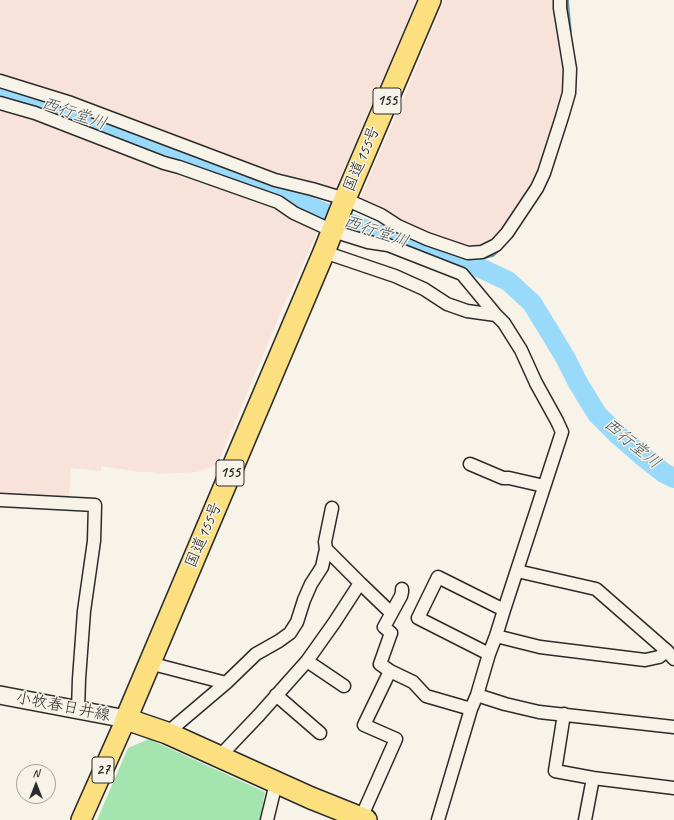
<!DOCTYPE html>
<html>
<head>
<meta charset="utf-8">
<style>
  body { margin:0 }
  #map { position:relative; width:674px; height:820px; overflow:hidden; background:#f7f3e8; font-family:Caveat,sans-serif }
  canvas { display:block }
  .north { position:absolute; left:16px; top:764px; width:40px; height:40px; box-sizing:border-box; background:#f7f3e8; border:1px solid #a5a39c; border-radius:50%; rotate:0deg; font-size:11px; font-weight:700; line-height:16px; text-align:center; color:#2b2b2b }
  .north::after { content:''; display:block; margin:auto; width:14px; height:18px; background:#2b2b2b; clip-path:polygon(50% 0,100% 100%,50% 72%,0 100%) }
</style>
</head>
<body>
<div id="map">
<canvas width="674" height="820"></canvas>
<div class="north">N</div>
</div>
<script>
const context = document.querySelector('canvas').getContext('2d');
context.lineJoin = 'round';
function fill(path, color) {
  context.fillStyle = color;
  context.fill(path, 'evenodd');
}
function stroke(path, color, width, dash) {
  context.strokeStyle = color;
  context.lineWidth = width;
  context.lineCap = dash ? 'butt' : 'round';
  context.setLineDash(dash || []);
  context.stroke(path);
}
function write(font, color, halo, rows, align = 'center') {
  context.font = font + ' Caveat,"Klee One",sans-serif';
  context.lineWidth = 3;
  context.setLineDash([]);
  context.textBaseline = 'middle';
  context.strokeStyle = halo;
  context.fillStyle = color;
  for (const [text, x, y, turn = 0] of rows) {
    context.save();
    context.translate(x, y);
    context.rotate((+turn || 0) * Math.PI / 180);
    context.textAlign = isNaN(turn) ? turn : align;
    if (halo) context.strokeText(text, 0, 0);
    context.fillText(text, 0, 0);
    context.restore();
  }
}
const built = new Path2D(`
  M0,0H415L409,18L334,192L308,186L0,79Z
  M444,0H558L567,85L535,186L495,243L467,250L427,237L359,201L408,88Z
  M0,106L283,210L317,229L318,231L303,264L285,302L217,465L197,472L157,474L153,472H140L101,466V471L71,468L69,498L0,497Z`);
const green = new Path2D(`
  M149,739L265,792L260,820H97L128,748Z`);
const stream = new Path2D(`
  M567,0L570,31
  M465,262L493,255L499,249`);
const river = new Path2D(`
  M0,90L42,101L78,114L150,145L194,160L282,195L364,229L421,250L476,266L508,281L532,303L551,334L566,359L578,383L597,414L617,434L641,455L664,473L674,478`);
const street = new Path2D(`
  M0,81L71,103L275,180L312,189L345,199L381,215L398,226L427,239L468,253L482,252L496,245L507,233L537,188L544,173L562,117L569,93L570,69L560,8V0
  M0,103L35,113L164,163L179,167L278,202L294,213L333,231L368,242L388,245L462,274L496,315
  M324,252L395,276L424,289L447,304L467,311L496,315L504,323L521,350L536,383L557,421L562,432L504,610L496,636L489,654L477,695L471,709L438,820
  M470,464L503,478H509L544,486
  M0,500L95,505L94,541L84,611L79,679L78,710
  M517,571L596,589L667,651L674,659
  M360,583L387,609
  M496,636L540,647L645,660L659,657L667,651
  M489,654L418,618L438,577L504,610
  M307,661L344,686
  M149,663L226,683
  M390,671L380,664L391,633L384,627L401,596L402,592V589
  M276,695L320,733
  M477,695L505,704L539,712L674,727
  M564,714L555,771L593,778L674,788
  M167,733L226,683L256,654L279,641L290,633L297,622L304,600L311,584L322,567L326,549L325,542L332,508
  M219,757L259,715L307,661L334,623L360,583L326,549
  M361,818L396,739L364,725L390,671L413,682L426,696L471,709
  M267,820L276,783
  M585,820L593,778`);
const secondary = new Path2D(`
  M0,695L126,719`);
const primary = new Path2D(`
  M81,820L126,719`);
const highway = new Path2D(`
  M366,820L311,798L167,733L126,719L324,252L345,199L430,0`);
const shields = [
  [387,101,28],
  [230,473,28],
  [103,770,22]
];
const shieldNames = [
  ["155",387,101],
  ["155",230,473],
  ["27",103,770]
];
const streetNames = [
  ["国道155号",362,159,-67],
  ["国道155号",204,535,-67],
  ["小牧春日井線",63,707,11]
];
const waterNames = [
  ["西行堂川",74,114,19],
  ["西行堂川",376,232,19],
  ["西行堂川",632,444,40]
];
fill(built, '#f8e3da');
fill(green, '#a4e5af');
stroke(stream, '#6d94a8', 3.5);
stroke(river, '#99dafb', 20);
stroke(street, '#2b2b2b', 15);
stroke(secondary, '#2b2b2b', 20);
stroke(primary, '#2b2b2b', 22);
stroke(highway, '#2b2b2b', 24);
stroke(street, '#f7f3e8', 12);
stroke(secondary, '#f7f3e8', 17);
stroke(primary, '#fce080', 19);
stroke(highway, '#fce080', 21);
for (const [x, y, w] of shields) {
  const box = new Path2D();
  box.roundRect(x - w / 2, y - 13, w, 26, 3);
  context.fillStyle = '#f7f3e8';
  context.fill(box);
  stroke(box, '#2b2b2b', 1);
}
write('bold 15px', '#2b2b2b', null, shieldNames);
write('16px', '#2b2b2b', '#f7f3e8', streetNames);
write('italic 17px', '#46575f', '#f7f3e8', waterNames);
</script>
</body>
</html>
